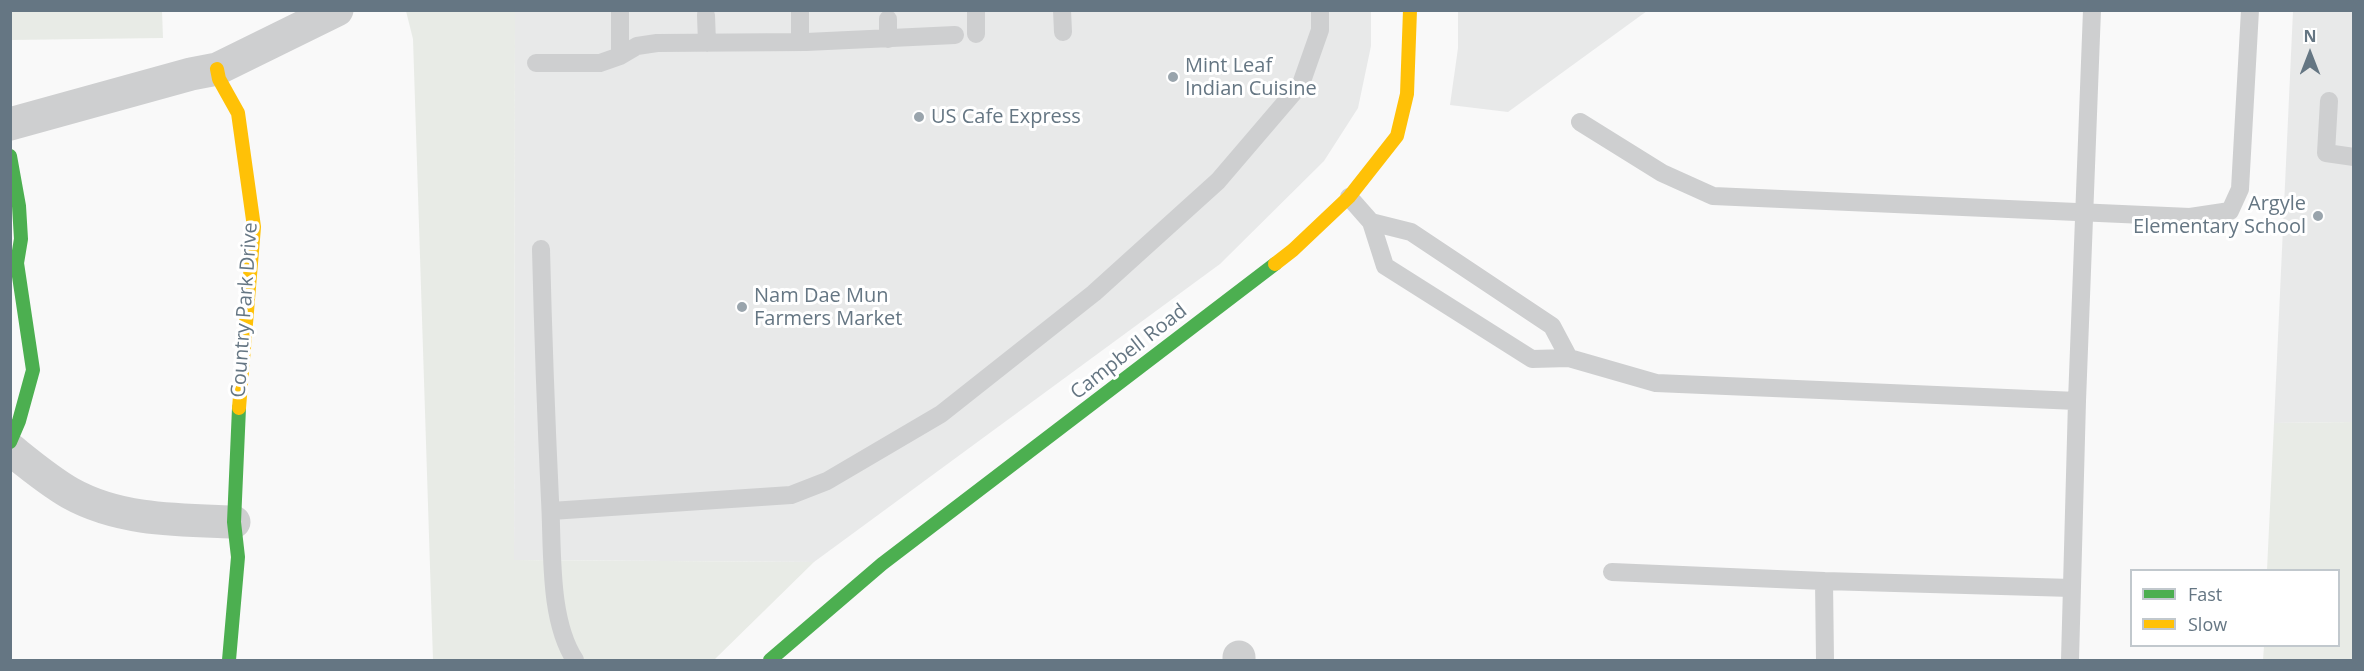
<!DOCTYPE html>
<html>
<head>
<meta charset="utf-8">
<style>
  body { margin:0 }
  #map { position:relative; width:2364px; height:671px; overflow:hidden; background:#f9f9f9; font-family:"Open Sans",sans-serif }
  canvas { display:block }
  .frame { position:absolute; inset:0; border:12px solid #657683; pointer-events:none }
  .legend { position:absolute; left:2130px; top:569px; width:210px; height:78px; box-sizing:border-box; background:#fff; border:2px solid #c1c8cd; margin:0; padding:8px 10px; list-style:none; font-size:18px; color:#657683 }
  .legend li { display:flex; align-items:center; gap:12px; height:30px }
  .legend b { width:30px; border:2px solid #c1c8cd }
  .north { position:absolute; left:2280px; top:24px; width:60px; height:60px; -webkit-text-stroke:4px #fff; paint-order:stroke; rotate:0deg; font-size:16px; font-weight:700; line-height:24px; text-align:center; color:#657683 }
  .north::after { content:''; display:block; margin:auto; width:21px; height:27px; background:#657683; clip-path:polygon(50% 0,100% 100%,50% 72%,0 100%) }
</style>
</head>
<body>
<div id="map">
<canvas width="2364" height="671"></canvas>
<div class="frame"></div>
<ul class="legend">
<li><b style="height:8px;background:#4caf50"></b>Fast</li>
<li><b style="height:8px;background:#ffc107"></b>Slow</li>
</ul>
<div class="north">N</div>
</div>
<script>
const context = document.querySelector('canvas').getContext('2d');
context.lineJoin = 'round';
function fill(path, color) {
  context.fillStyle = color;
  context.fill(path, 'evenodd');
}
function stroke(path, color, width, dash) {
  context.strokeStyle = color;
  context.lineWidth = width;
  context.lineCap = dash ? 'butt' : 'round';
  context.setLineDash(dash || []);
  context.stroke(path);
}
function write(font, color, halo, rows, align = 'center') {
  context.font = font + ' "Open Sans",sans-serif';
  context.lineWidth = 6;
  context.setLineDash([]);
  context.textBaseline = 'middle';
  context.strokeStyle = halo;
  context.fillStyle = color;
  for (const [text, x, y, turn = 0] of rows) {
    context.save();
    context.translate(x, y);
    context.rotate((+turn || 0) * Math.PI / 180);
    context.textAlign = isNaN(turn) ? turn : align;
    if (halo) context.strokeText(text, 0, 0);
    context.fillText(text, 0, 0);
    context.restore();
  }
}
const built = new Path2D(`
  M515,11H1371V46L1358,108L1324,161L1220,264L814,562L514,560Z
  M1458,11V10L1647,11L1508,112L1450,105L1458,48Z
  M2293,11H2353V422L2274,423Z`);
const green = new Path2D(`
  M10,11H162L163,38L11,40Z
  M406,11H515L514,560L814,562L714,660H433L413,39Z
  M2353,422V660H2263L2264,646H2338V570H2267L2274,423Z`);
const lane = new Path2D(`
  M976,10V34
  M1062,10L1063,32
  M800,11V42
  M706,15L707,43
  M888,19V39
  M620,56V10
  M536,63H600L620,56L637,46L657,43L806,42L955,35
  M2329,101L2326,153L2354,157
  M1580,122L1662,173L1713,196L2190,217L2230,211L2240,189L2250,10
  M1349,197L1371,222L1385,266L1532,359L1569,358L1552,326L1411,232L1371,222
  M541,249C543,333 546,416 550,500C553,548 548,619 575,660
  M1569,358L1656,383L2077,401L2070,660
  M2077,401L2092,10
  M551,511L791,495L827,481L941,414L1094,293L1218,181L1301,84L1320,30V10
  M1612,572L1824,581
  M1825,660L1824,581L2072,588`);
const street = new Path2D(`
  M10,124L191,74L217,69L337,10
  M10,449C30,465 49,481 70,493C120,521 179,520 234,522
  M1239,660V657`);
const fast = new Path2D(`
  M10,156L19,206L21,239L17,263L33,370L19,421L10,442
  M229,660L238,557L234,522L239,408
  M770,660L882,564L1275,264`);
const slow = new Path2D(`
  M217,69L219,79L238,113L254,227L239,408
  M1275,264L1293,250L1349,197L1397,136L1407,94L1410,10`);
const markers = [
  [1173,77,6,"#99a4ac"],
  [919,117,6,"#99a4ac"],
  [2318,216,6,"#99a4ac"],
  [742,307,6,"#99a4ac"]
];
const poiNames = [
  ["Mint Leaf",1185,66],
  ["Indian Cuisine",1185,89],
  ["US Cafe Express",931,117],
  ["Argyle",2306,204,"right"],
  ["Elementary School",2306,227,"right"],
  ["Nam Dae Mun",754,296],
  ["Farmers Market",754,319]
];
const streetNames = [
  ["Country Park Drive",245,310,-86],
  ["Campbell Road",1129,352,-38]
];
fill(built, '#e8e9e9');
fill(green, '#e8ebe6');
stroke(lane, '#cecfd0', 18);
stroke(street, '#cecfd0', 33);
stroke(fast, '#4caf50', 14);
stroke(slow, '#ffc107', 14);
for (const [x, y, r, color] of markers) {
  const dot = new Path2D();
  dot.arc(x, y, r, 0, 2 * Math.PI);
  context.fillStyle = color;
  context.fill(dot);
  stroke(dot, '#fff', 2);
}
write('20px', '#657683', '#fff', poiNames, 'left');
write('20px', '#657683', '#fff', streetNames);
</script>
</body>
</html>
